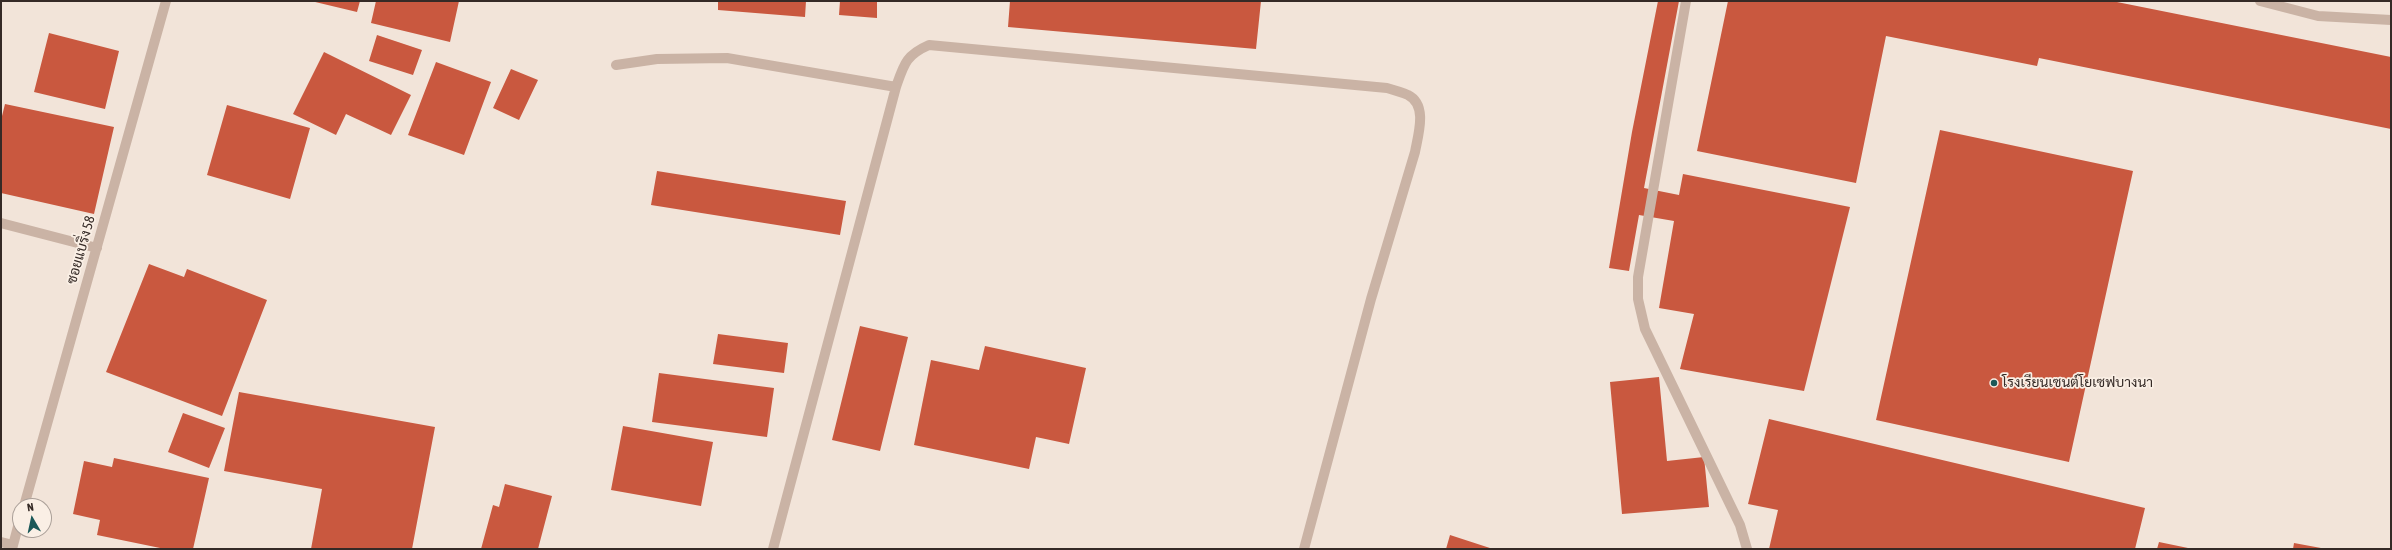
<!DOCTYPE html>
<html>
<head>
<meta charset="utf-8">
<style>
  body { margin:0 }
  #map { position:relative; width:2392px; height:550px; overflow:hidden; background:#f2e4d9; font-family:"Asap Condensed",sans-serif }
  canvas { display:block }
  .frame { position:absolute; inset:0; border:2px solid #352a26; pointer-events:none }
  .north { position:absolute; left:12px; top:498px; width:40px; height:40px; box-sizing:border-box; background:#faefe5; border:1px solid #aba099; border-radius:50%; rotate:351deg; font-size:11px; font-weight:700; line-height:16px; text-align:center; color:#352a26 }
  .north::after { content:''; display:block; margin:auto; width:14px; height:18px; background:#1b5858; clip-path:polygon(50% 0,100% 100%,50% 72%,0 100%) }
</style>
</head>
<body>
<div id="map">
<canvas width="2392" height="550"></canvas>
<div class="frame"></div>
<div class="north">N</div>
</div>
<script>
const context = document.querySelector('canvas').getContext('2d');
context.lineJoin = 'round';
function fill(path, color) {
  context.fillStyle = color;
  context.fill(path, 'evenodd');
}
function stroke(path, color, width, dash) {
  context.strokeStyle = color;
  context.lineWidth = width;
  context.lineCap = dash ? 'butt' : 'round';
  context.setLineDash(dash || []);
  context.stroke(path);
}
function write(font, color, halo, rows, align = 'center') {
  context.font = font + ' "Asap Condensed",Sarabun,sans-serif';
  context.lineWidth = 3.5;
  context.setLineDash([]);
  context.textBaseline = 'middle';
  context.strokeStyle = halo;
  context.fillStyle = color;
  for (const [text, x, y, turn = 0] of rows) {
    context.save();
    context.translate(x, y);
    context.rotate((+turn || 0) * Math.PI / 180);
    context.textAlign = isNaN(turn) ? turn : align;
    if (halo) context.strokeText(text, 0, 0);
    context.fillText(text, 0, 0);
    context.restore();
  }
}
const building = new Path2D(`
  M311,1H360L357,12Z
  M376,1H459L450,42L371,23Z
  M718,1H806L805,17L718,10Z
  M840,1H877V18L839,15Z
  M1010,1H1261L1256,49L1008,27Z
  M1658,1H1679L1644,188L1679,195L1683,174L1850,207L1804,391L1680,369L1694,314L1659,308L1674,221L1639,215L1629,271L1609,268L1632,132Z
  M1728,1H2112L2391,57V129L2039,58L2037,66L1886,36L1856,183L1697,151Z
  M49,33L119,51L105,109L34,92Z
  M377,35L422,50L413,75L369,61Z
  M324,52L411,95L391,135L346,114L336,135L293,114Z
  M436,62L491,82L464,155L408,135Z
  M511,69L538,80L519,120L493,108Z
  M5,104L114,127L94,214L1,193V120Z
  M227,105L310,128L290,199L207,175Z
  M1940,130L2133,171L2069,462L1876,420Z
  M657,171L846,201L840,235L651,205Z
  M149,264L184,277L187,269L267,300L222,416L106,372Z
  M860,326L908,337L880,451L832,440Z
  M718,334L788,343L784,373L713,364Z
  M985,346L1086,368L1069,444L1036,437L1029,469L914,445L931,360L979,370Z
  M659,373L774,388L767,437L652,422Z
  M1659,377L1667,461L1704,457L1709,507L1622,514L1610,382Z
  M239,392L435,427L412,549H311L322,489L224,471Z
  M183,413L225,428L209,468L168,452Z
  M1769,419L2145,508L2135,549H1769L1778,510L1748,504Z
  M623,426L713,442L701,506L611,490Z
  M114,458L209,478L193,549H165L97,535L100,520L73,514L84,461L112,467Z
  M505,484L552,496L538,549H481L493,505L499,507Z
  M1450,535L1493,549H1446Z
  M2159,542L2188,548V549H2157Z
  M2294,543L2321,548V549H2293Z`);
const lane = new Path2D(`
  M1686,1L1638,277V299L1645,329L1740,525L1747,549
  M2260,1L2318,16L2391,20`);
const street = new Path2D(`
  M616,65L657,59L727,58L896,87
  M1,223L97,248
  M24,506L166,1
  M1,542L13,545
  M12,549L20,519
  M773,549L896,87C904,64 906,55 929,45L1387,88C1394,90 1401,92 1408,95C1428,105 1418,135 1415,152L1371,299L1304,549`);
const markers = [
  [1994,383,4,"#1b5858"]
];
const streetNames = [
  ["ซอยแบริ่ง 58",81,250,-74]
];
const poiNames = [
  ["โรงเรียนเซนต์โยเซฟบางนา",2002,383]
];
fill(building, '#c9583f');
stroke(lane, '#cab3a5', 10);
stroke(street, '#cab3a5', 10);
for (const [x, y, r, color] of markers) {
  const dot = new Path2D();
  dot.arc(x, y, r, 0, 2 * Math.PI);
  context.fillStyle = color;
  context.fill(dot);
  stroke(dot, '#faefe5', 1.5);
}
write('14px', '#352a26', '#faefe5', streetNames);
write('14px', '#352a26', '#faefe5', poiNames, 'left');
</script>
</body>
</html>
